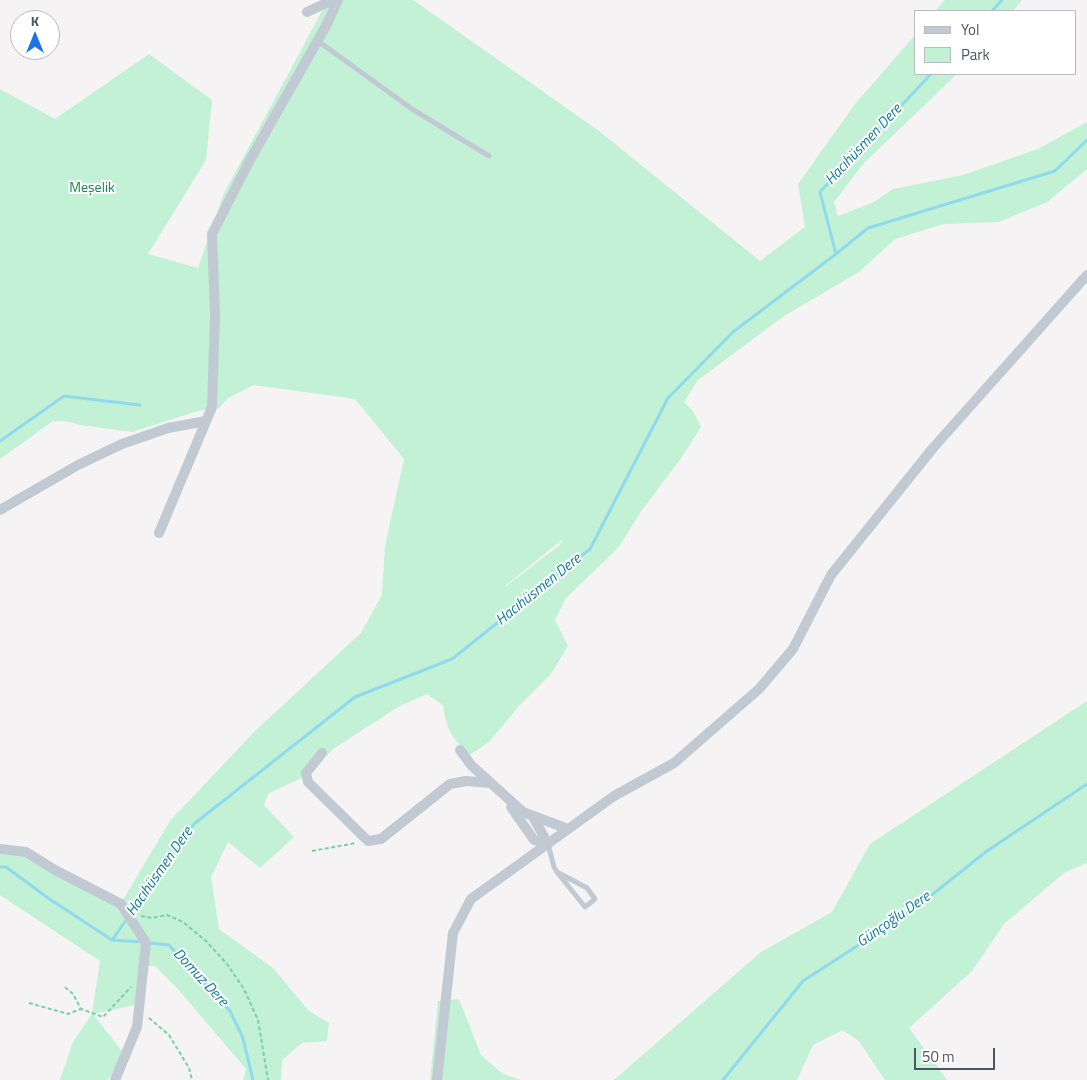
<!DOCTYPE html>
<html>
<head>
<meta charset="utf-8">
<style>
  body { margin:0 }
  #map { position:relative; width:1087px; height:1080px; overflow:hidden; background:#f5f3f3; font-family:"Titillium Web",sans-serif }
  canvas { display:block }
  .legend { position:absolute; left:914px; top:10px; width:162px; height:65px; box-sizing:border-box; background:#fff; border:1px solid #b7bbc0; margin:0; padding:6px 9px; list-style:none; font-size:15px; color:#4a5661 }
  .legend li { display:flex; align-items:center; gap:10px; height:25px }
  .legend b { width:25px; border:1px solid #b7bbc0 }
  .north { position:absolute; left:10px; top:10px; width:50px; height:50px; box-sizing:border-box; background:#fff; border:1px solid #b7bbc0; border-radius:50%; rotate:0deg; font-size:14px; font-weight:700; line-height:20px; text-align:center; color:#4a5661 }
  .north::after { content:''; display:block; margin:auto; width:18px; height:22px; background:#1a73e8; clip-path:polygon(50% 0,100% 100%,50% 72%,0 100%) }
  .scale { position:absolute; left:914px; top:1048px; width:81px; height:22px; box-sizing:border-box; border:2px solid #4a5661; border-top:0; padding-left:6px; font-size:15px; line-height:18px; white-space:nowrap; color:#4a5661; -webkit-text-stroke:4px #fff; paint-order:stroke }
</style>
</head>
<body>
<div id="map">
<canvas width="1087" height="1080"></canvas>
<ul class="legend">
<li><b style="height:6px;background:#c1cad2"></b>Yol</li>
<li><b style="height:14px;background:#c3f1d5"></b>Park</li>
</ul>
<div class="north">K</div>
<div class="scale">50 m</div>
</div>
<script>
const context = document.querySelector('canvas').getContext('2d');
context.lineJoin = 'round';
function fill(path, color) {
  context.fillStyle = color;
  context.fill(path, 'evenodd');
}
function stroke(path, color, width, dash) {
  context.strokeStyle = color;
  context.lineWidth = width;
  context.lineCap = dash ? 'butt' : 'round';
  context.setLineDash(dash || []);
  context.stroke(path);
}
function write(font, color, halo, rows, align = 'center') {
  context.font = font + ' "Titillium Web",sans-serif';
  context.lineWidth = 4;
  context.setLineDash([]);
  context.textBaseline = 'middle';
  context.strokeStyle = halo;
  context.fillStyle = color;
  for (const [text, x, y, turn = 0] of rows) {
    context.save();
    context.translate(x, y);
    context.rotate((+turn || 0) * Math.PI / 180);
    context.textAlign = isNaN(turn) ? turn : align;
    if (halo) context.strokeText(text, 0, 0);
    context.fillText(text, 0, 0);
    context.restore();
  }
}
const green = new Path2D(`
  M328,0H413L599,131L760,261L805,227L798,184L855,104L916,34V74H957L863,164L834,202L838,216L874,202L893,189L963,175L1038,149L1087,122V169L1047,202L999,222L944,224L895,239L859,272L784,316L698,380L684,402L693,411L701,427L682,457L640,513L619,547L566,598L555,620L568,646L551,674L518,707L490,741L470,755C451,737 447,731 443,705L427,694L398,707L333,749L308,775L269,793L264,805L294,837L260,868L228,842L211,877L219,929L273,968L309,1011L329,1023L327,1041L302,1043L282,1060L281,1080H243L246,1069L177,988L155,966H144L140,1004L93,1014L128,1059L107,1080H60L73,1042L92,1014L100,961L0,895V849L26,852L121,903L170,821L254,732L361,633L382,595L385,546L404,459L355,399L254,385L228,398L219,408L198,411L132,432L81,425L65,421H53L0,459V89L55,119L149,54L212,100L206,160L148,254L198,268L224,193ZM563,539L561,544L505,587V586Z
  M945,0H1022L1013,11H935Z
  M1087,701V863L1064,873L1004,924L972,971L909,1028L947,1080H885L859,1041L843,1030L813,1045L797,1080H614L761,952L832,912L870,844Z
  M459,999L481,1055L503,1074L521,1080H430L438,1001Z`);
const stream = new Path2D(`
  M992,11L1002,0
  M836,254L868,228L1055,171L1087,140
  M0,441L64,396L140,405
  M0,867H6L48,898L112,940L142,942
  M112,940L194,824L355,697L452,659L590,549L668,398L733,332L836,254L820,192L931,74
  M148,943L169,945L230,1011L243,1038L253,1080
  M723,1080L803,981L914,909L987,851L1087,784`);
const path = new Path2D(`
  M312,851L356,843
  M141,916L152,918L167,915L183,922L206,941L227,964L244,989L258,1020L268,1080
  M65,987L73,994L81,1009L103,1017L131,987
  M29,1003L68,1014L81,1009
  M149,1018L169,1035L189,1068L192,1080`);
const service = new Path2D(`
  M318,41L412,109L489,156
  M548,844L554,867L557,872L585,907L595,899L587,888L557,872`);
const minor = new Path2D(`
  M307,12L333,0
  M0,510L78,465L122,444L168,428L206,421
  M159,533L212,407L215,315L212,234L251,158L327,24L338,0
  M460,750L471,765L523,812L568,829
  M322,753L306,773L308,782L368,841L381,839L450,784L466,781L490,783
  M511,807L534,840L548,844
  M532,815L548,844
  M0,849L26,852L55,870L121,904L146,943L137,1027L115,1080
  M437,1080L453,933L471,899L614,796L674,763L759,689L793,649L831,575L933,448L1087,275`);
const parkNames = [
  ["Meşelik",92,189]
];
const waterNames = [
  ["Hacıhüsmen Dere",864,145,-47],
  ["Hacıhüsmen Dere",539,590,-39],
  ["Hacıhüsmen Dere",160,872,-55],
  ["Günçoğlu Dere",894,920,-35],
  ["Domuz Dere",200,978,47]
];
fill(green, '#c3f1d5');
stroke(stream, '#90daee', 3);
stroke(path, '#7ad0a6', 2, [4, 2.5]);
stroke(service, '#c1cad2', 5);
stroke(minor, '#c1cad2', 10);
write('14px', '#17864f', '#fff', parkNames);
write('italic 15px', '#0c7c9b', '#fff', waterNames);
</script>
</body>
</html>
